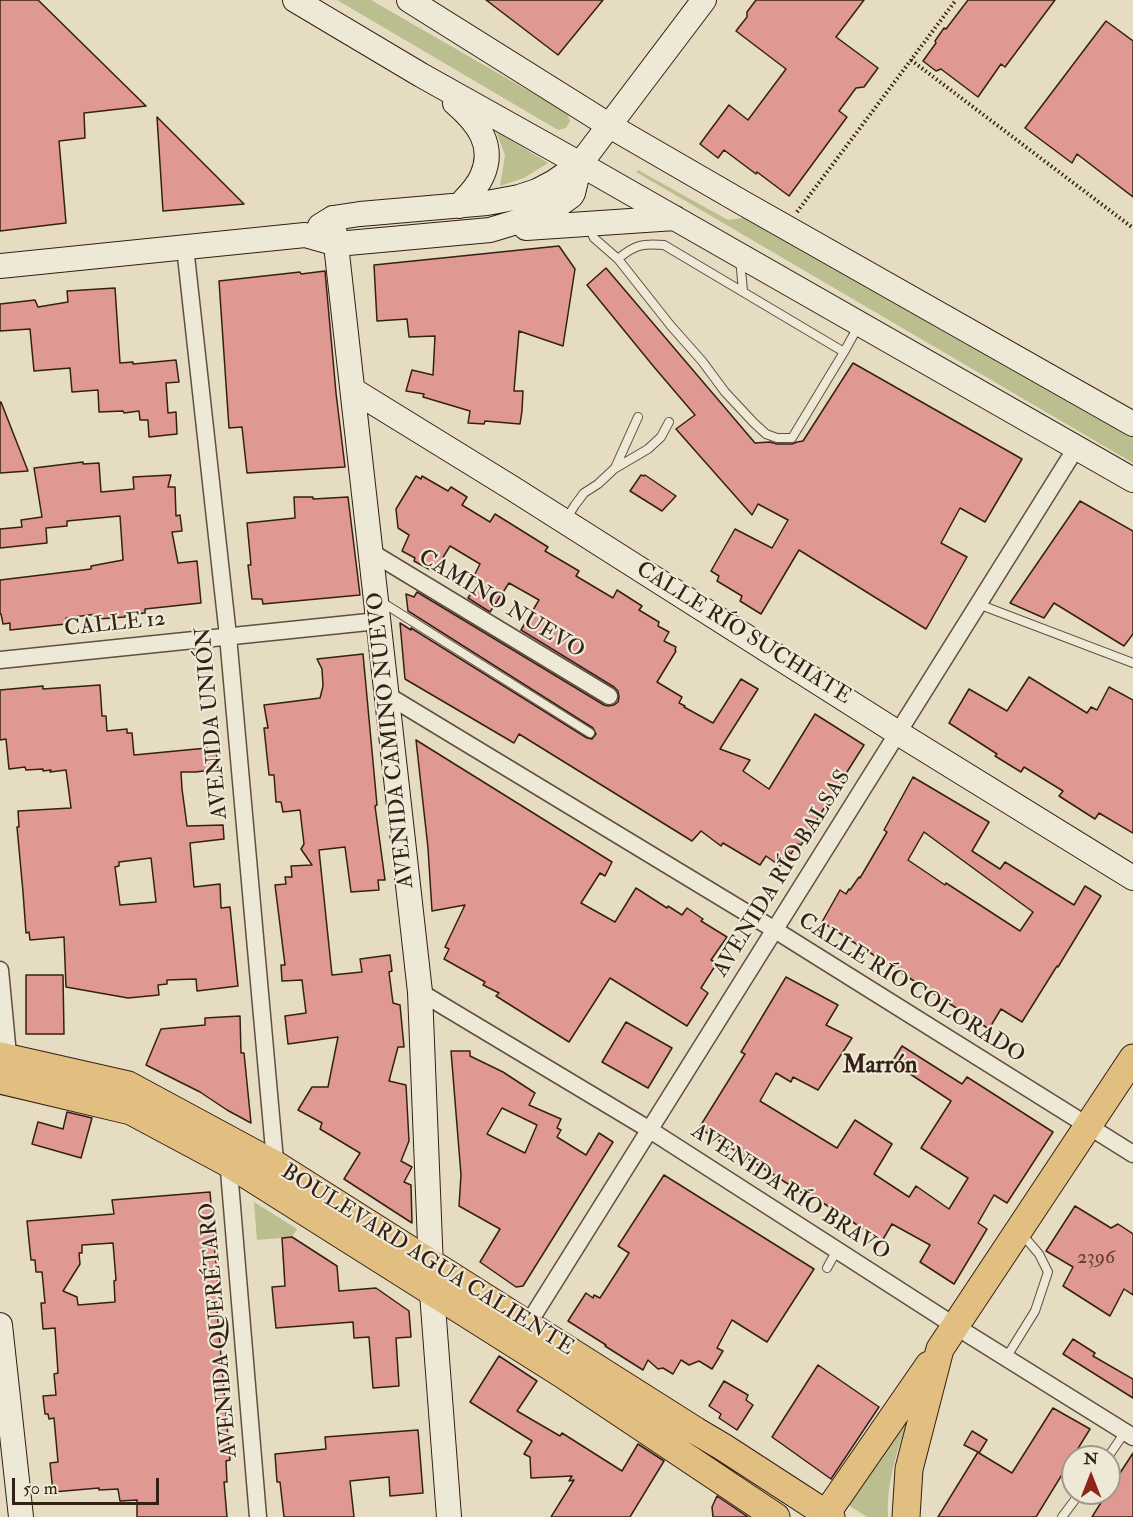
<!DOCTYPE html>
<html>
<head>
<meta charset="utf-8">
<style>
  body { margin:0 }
  #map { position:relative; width:1133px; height:1517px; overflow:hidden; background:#e5dcc2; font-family:"IM FELL Double Pica",serif }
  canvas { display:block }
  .north { position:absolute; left:1061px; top:1445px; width:60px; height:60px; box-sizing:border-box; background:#eee8d7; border:2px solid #a49889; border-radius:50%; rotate:0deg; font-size:16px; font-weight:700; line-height:24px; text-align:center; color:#342015 }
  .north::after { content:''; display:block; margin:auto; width:21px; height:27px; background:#8f2418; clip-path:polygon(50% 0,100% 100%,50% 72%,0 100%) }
  .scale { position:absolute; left:12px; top:1478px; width:147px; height:27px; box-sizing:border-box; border:3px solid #342015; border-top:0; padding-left:8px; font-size:18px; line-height:21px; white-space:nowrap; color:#342015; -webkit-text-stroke:4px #eee8d7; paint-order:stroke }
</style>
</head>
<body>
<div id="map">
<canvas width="1133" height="1517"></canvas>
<div class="north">N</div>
<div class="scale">50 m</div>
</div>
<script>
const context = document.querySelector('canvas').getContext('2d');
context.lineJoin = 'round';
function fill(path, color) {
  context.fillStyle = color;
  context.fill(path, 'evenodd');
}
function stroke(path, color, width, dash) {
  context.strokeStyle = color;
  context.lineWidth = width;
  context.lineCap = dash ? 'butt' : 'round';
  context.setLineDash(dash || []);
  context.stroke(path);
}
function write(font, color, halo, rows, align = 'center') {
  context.font = font + ' "IM FELL Double Pica",serif';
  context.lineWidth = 4.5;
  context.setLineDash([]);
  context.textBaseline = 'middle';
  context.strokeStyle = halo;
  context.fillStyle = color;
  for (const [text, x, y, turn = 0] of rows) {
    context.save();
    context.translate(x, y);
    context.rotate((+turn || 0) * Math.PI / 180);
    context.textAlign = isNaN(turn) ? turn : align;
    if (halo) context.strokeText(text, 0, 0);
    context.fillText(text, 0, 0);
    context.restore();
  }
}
const green = new Path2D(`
  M337,0H371L567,113L570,121L566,128L558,130Z
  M496,131L501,134L548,163L524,178L500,186L505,155Z
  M638,170L728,220L751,217L1133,436V463L636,172Z
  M254,1202L297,1229L292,1237L257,1240Z
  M917,1394C903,1435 886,1474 888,1517H867L842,1501Z`);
const building = new Path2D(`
  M0,0H38L146,106L84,113L85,138L59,141L66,223L0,231Z
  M486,0H603L558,55Z
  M756,0H864L836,37L878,68L864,87L856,88L839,111L847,117L789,196L757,172L756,174L724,150L718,158L700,144L729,105L748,120L786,69L736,31L747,17V12Z
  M968,0H1055L1005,67L1001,64L978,97L941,69L936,71L923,61L936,43L935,41L944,28L946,29Z
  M1106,21L1133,41V197L1077,154L1072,163L1025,128Z
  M157,117L244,204L163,211Z
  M559,246L575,269L563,346L519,331L514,391H523L522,411L520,424L485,421L484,424L468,423L470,411L423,397L424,394L406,391L412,370L433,375L435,336L409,337L407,319L377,321L374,265Z
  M606,268L755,443L770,442L777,444H792L797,442L803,441L853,363L1022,459L985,522L960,508L941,543L967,557L926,629L799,550L761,614L740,601L742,596L717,581L719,576L711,571L735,529L772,548L788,520L758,504L752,515L676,429L695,415L654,367L587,285Z
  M325,271L336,393L345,467L247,473L242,427L229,428L219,281L300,272L301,274Z
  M115,288L120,363L133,362V364L176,360L179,382L166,383L168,413L176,412L177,434L149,437L148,420H140L139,411L124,413L123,411L99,412L98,390L72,392L70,368L34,371L30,329L0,331V304L35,300L38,307L68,302L67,291Z
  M0,402H1L28,471L0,473Z
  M83,462V464L99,463L101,492L134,489L133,477L171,475L168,487H175L176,516L180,515L182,531L172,532L178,563L197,561L201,603L145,609V613L125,615V617L98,619L97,614L66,618V624L10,630V623L3,624L1,614H0V580L91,569V566L123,560L120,516L67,521V526L46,528L47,543L0,548V529L22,527L21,520L42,517L34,468Z
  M641,475L644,476L645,475L676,496L662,511L630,491Z
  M416,476L421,479L422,476L448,491L451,487L467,497L462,505L490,522L495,514L548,547L545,551L579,571L576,576L613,598L617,590L642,606L639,610L659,622L658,626L669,632L664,641L676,647L675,650L676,651L657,682L682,697L679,703L685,706L684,707L713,723L741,679L758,689L720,749L750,760L743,771L769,789L815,714L864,745L801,845L797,844L791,854L788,852L780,866L766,856L760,865L723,843L721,846L701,831L692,841L519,734L514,743L405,679L400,623L411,630V628L587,738L592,739L596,734L593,728L408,611L406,594L414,597L417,592L604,705L608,706L614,705L618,702L619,697L618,691L614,687L521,630L539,600L509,583L490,612L468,598L479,581L473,578L480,564L450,546L434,572L414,561L415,558L402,551L409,535L398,528L396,509Z
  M294,497H313V499L348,497L360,595L263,604L262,599H252L248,565H251L247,523L295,518Z
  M1080,501L1133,531V634L1124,646L1054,603L1044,618L1010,603Z
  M363,654L377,805L375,806L385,880H378L379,890L351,892L345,847L319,850L332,975L362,972L360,959L390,955L392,971L389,972L393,1003L400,1005L404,1047H398L389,1081L406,1085L409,1141L401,1161L412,1167L404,1182L411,1185L412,1223L344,1179L360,1153L320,1129L322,1123L298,1110L312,1087H328L338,1037L288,1044L285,1016L306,1013L302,980L282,981L281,965H285L275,885L286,884L285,877H292L291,866L312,865L301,849L304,844L300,810L283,812L281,802H276L274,775H269L264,728H268L264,705L320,698L323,686L322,669L317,659Z
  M1029,677L1087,713L1091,707L1097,710L1109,687L1133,700V833L1099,813L1095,819L1059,796L1063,791L1024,767L1021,772L995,756L997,754L949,723L969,689L1007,711Z
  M100,685L102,716H106L107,731L127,729V733H132L134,755L207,748V752L216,751L218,769L196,772H181L182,789L187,826L223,825L224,839L190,843L194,887L220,884L221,908L230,907L238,986L197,991L196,979L167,980V984L158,985L159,995L128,998L66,987L64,937L30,940L29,932L26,933L23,892L17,827H19L18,811L71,808L66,770L50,772L51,770L43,771V769L26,770L25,767L9,769L6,739L0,740V690L43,686V689ZM151,858L156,902L120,905L115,867L119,866V862Z
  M416,740L612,862L605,876L600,873L581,903L615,922L636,888L667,908L668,906L682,915L687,908L703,919L701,921L727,937L711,960L716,963L715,966L701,988L708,993L687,1026L610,978L569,1042L496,996L499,993L483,985L485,982L444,959L449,949L445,947L465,905L432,911L428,848Z
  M913,777L989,822L972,851L1000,869L1005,862L1074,905L1085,886L1101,896L1058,967L1057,966L1022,1022L1001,1009L989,1029L822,922L840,890L846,894L849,889L850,890L859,877L860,878L887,832L884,830ZM924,832L1033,912L1020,931L946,883L945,885L908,860Z
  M26,975H63L64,1034H26Z
  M786,977L838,1005L826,1025L852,1038L818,1090L793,1077L791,1082L776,1073L760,1101L837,1148L855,1120L892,1144L874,1174L909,1197L916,1186L949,1209L968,1178L921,1148L951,1101L892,1062L902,1046L962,1084L967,1077L1053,1132L1007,1203L994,1195L978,1223L987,1229L954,1284L920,1262L930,1245L892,1224L882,1241L806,1192L804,1194L699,1128L745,1054L741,1052Z
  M240,1016L241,1053H244L251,1123L227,1110L200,1092L146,1065L161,1029L205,1025V1018Z
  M626,1022L672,1048L648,1088L602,1062Z
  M451,1051H470V1056L503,1072L535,1093L529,1105L561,1119L557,1128L561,1130L557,1137L586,1155L599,1133L613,1142L523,1286L516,1287L480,1262L500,1229L459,1206L461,1175ZM502,1108L537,1125L525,1153L487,1134Z
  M67,1112L92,1118L81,1158L32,1144L38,1122L63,1129Z
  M664,1175L814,1269L767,1342L732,1320L717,1348L723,1351L712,1369L699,1361L689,1365L681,1360L673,1374L663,1368L658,1369L648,1360L643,1370L605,1346L606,1345L568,1321L586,1293L593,1298L594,1295L600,1298L629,1253L618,1246Z
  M210,1192L220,1310H217L230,1460L226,1461L227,1482H224L227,1517H137V1500L120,1501L118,1489L99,1490V1488L53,1492L50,1463L58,1462L54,1418L49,1419L48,1414H45L43,1396L56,1395L54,1374L58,1373L55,1328L43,1329L41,1303H45L42,1272H36L35,1260H31L27,1221L114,1214L112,1200ZM113,1243L116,1280L114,1281L115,1302L78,1305L77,1297L63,1291L80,1264L79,1253H82V1245Z
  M1075,1206L1111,1228L1118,1224L1133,1234V1295L1124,1289L1110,1316L1063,1286L1073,1267L1046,1251Z
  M292,1237L337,1266L339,1291L376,1288L409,1311L411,1337L396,1338L399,1386L373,1388L369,1337L354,1338L353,1322L276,1328L272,1287L285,1286L282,1238Z
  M1073,1339L1095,1353L1093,1356L1133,1379V1398L1063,1354Z
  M499,1356L537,1381L517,1411L560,1436L562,1433L622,1471L638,1444L664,1461L630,1517H551L574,1480L569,1481L572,1476L531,1478L530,1457L524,1454L532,1441L470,1402Z
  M818,1365L879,1407L831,1479L772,1437Z
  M724,1381L748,1395L746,1400L753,1405L737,1430L719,1418L721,1414L709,1406Z
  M1053,1408L1090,1429L1036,1517H938L978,1452L964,1445L972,1431L987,1440L979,1453L1012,1473Z
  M418,1430L423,1493L390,1496L389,1477L350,1481L354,1517H284L280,1482H277L275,1454L326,1449L325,1437Z
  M1133,1453V1517H1092L1107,1493H1109V1490Z
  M717,1496L748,1517H713L712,1507Z`);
const path = new Path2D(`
  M911,60L1133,228
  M797,212L956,0`);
const lane = new Path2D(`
  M588,226L594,238L618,259
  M740,259L743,291
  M844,352L664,245C643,243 634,245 618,259L671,326L702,361L725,392L754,423L766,434L777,438H792L844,352L859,325
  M615,468L638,417
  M565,521L575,505L584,493L598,484L614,469L648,449L661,437L669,422
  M380,601L590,733
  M978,604L1133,663
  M827,1268L837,1250
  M1006,1358L1035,1311L1048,1272L1039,1254L1021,1233
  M1108,1457L1125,1432
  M1062,1517L1080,1493`);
const street = new Path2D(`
  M185,247L228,636L276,1172
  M371,552L609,696
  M0,660L378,621
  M387,695L775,930L1133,1154
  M0,970L9,1066
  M420,992L650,1130L955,1326L1133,1437
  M228,1159L258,1517
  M528,1324L1076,448`);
const secondary = new Path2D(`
  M295,0L421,75L580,164L1133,480
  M409,0L610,126L743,203L1133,424
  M455,103C477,122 496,145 482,176C477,188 467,197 459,206
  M333,218L420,992L432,1293L449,1517
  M320,226L333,218L360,214L487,203L519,197L537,191L554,182L580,164L704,0
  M526,228L675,218
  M0,266L305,235L337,244L490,230L549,212L571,196L573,193L580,164
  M353,390L512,488L898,733L1133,878
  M0,1325L21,1517`);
const primary = new Path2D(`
  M0,1056L128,1085L276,1165L696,1431L723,1447L831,1517
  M0,1080L131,1111L228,1163L562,1374L776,1517
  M826,1514L929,1365
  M906,1517L909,1469L940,1349L1133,1058`);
const numberNames = [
  ["2396",1096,1259]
];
const streetNames = [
  ["CAMINO NUEVO",501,605,31],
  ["CALLE 12",115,625,-6],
  ["CALLE RÍO SUCHIATE",743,634,32],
  ["AVENIDA UNIÓN",213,723,-95],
  ["AVENIDA CAMINO NUEVO",392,740,-96],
  ["AVENIDA RÍO BALSAS",783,874,-58],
  ["CALLE RÍO COLORADO",911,989,32],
  ["AVENIDA RÍO BRAVO",790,1193,33],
  ["BOULEVARD AGUA CALIENTE",427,1261,32],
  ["AVENIDA QUERÉTARO",220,1330,-95]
];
const neighbourhoodNames = [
  ["Marrón",880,1067]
];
fill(green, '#bbbf8f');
fill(building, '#e09992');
stroke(building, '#342015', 1.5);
stroke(lane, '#604f40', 10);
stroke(street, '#604f40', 19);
stroke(secondary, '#342015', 26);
stroke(primary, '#342015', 29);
stroke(path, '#342015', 4, [1.5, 3]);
stroke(lane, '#eee8d7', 8);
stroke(street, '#eee8d7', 16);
stroke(secondary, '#eee8d7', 24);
stroke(primary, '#e2be81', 27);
write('20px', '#5f3e34', null, numberNames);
write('22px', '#342015', '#eee8d7', streetNames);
write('bold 24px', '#342015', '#eee8d7', neighbourhoodNames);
</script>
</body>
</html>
